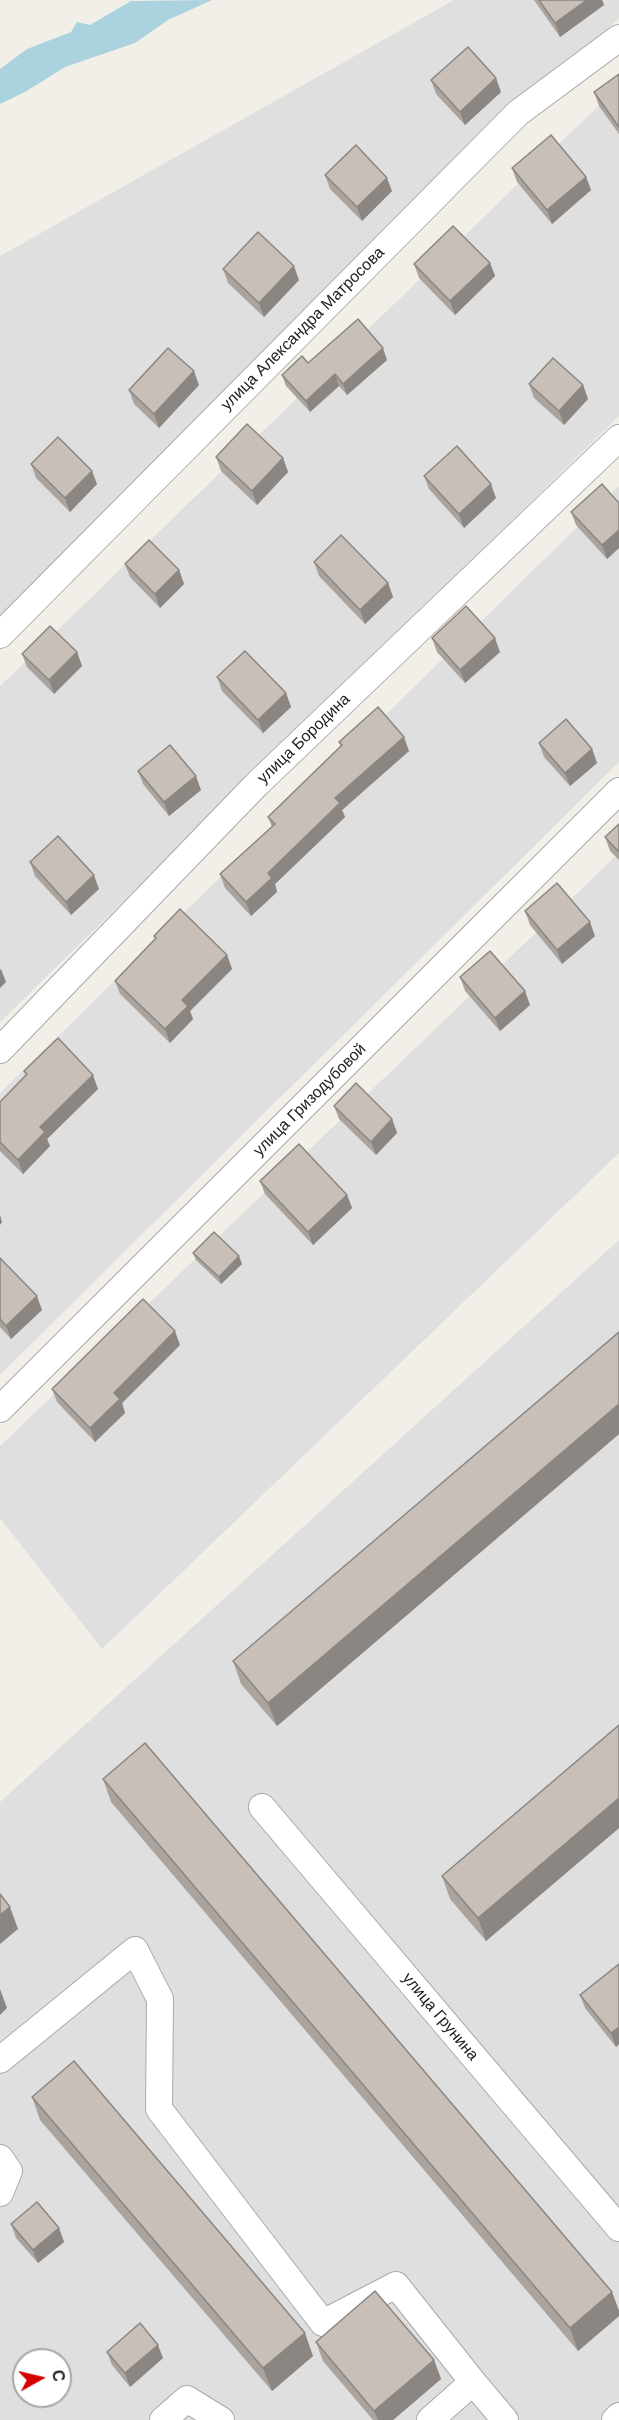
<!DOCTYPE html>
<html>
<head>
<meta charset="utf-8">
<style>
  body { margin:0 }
  #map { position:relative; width:619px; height:2420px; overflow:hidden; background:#f2efe9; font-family:Helvetica,sans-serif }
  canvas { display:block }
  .north { position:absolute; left:12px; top:2348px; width:60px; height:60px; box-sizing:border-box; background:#fff; border:2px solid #a7a7a7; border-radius:50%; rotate:82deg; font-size:16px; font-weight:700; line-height:24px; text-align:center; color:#222 }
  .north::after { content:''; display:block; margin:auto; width:21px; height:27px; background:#d40000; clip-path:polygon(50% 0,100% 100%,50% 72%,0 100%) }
</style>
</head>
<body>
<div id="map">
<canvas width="619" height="2420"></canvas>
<div class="north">С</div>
</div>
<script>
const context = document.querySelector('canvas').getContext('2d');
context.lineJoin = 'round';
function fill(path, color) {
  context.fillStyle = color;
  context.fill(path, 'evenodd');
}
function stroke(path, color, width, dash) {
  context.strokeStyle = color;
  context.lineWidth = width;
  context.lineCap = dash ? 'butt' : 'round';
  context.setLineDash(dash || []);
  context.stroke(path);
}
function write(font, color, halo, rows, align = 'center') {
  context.font = font + ' Helvetica,sans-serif';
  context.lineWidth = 6;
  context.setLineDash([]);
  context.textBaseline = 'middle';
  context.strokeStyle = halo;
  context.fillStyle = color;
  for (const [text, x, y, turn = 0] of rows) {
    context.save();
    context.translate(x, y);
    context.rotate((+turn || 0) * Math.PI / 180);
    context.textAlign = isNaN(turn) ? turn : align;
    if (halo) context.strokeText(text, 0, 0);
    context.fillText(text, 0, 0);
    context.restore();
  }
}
const residential = new Path2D(`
  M454,0H619V18L0,617V256Z
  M619,86V416L0,1022V686Z
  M619,486V762L0,1375V1093Z
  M619,853V1153L102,1649L0,1518V1446Z
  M619,1240V2420H0V1802ZM24,2360H60V2396H24Z`);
const water = new Path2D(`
  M212,0L168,20L135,43L65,67L25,92L0,104V69L27,49L71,32L77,22L90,25L131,1Z`);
const street = new Path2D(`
  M0,635L518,113L619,38
  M0,1050L256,785L619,438
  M0,1409L619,791
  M262,1807L619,2228
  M0,2060L135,1950L160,1999L159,2109L323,2323L396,2285L473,2382
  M0,2158L9,2171L0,2193
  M163,2420L187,2399L221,2420
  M430,2420L473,2382L505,2420
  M615,2420L619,2416`);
const wall = new Path2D(`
  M534,0H602L604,5L560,37Z
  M619,74V134L599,106L594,92Z
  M431,80L501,92L465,125L436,94Z
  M512,168L586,177L591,190L552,224L517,182Z
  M325,175L392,191L362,221L330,189Z
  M490,263L495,276L455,315L419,278L414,264Z
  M223,269L299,280L264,317L228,283Z
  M387,360L347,395L339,386L310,412L286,386L282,375L308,363Z
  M529,384L583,385L588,399L564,425L534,398Z
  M199,385L159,428L134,404L129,390Z
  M216,457L283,458L288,472L257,505L221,471Z
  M31,464L97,484L70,512L36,478Z
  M424,476L496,498L464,528L429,489Z
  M619,503V548L607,559L576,525L571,512Z
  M314,562L388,583L393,597L365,624L319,576Z
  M125,564L179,570L184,584L160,608L130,577Z
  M432,638L500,652L465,683L437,652Z
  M77,652L82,666L54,694L27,667L22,654Z
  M217,677L286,693L291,707L263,733L222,691Z
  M339,742L409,751L342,810L345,817L275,884L277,892L251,916L225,888L220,874L272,827L268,817L341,747Z
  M539,743L592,749L597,763L570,786L544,757Z
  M138,771L201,790L169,816L143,784Z
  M619,824V860L610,851L605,837Z
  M30,862L99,889L71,915L35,876Z
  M525,911L595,936L562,964L530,925Z
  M154,936L227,955L232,969L190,1011L193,1019L170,1043L120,994L115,981L155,940Z
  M460,977L530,1005L500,1031L465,991Z
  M24,1071L98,1089L47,1139L50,1146L23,1174L0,1151V1102L26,1076Z
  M334,1106L392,1119L397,1133L376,1155L339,1119Z
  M260,1181L347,1195L352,1208L313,1245L265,1194Z
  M193,1253L242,1264L221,1284L196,1260Z
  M0,1258L42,1310L11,1339L0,1327Z
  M619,1332V1434L277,1726L241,1684L233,1661Z
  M180,1345L122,1403L125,1413L95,1442L57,1402L52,1389Z
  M619,1725V1828L486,1941L450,1899L442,1876Z
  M103,1779L612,2292L619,2311V2316L578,2351L111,1802Z
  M619,1964V2044L616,2047L585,2008L580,1995Z
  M32,2097L313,2356L272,2391L40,2120Z
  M11,2224L59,2228L64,2242L38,2263L16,2238Z
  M316,2342L434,2360L441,2379L393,2420H373L323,2361Z
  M107,2352L163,2358L130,2387L112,2365Z`);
const shadedWall = new Path2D(`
  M587,0H602L604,5L560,37L555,23Z
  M496,78L501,92L465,125L460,112Z
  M586,177L591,190L552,224L547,210Z
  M387,178L392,191L362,221L357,207Z
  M490,263L495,276L455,315L450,301Z
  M294,266L299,280L264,317L259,303Z
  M383,348L387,360L347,395L343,384Z
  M194,371L199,385L159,428L154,414Z
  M335,374L339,386L310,412L306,401Z
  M583,385L588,399L564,425L559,411Z
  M283,458L288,472L257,505L252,491Z
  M92,471L97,484L70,512L65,498Z
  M491,484L496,498L464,528L459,514Z
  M619,530V548L607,559L602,545Z
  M179,570L184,584L160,608L155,594Z
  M388,583L393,597L365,624L360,610Z
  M495,638L500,652L465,683L460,670Z
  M77,652L82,666L54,694L49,680Z
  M286,693L291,707L263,733L258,720Z
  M404,737L409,751L342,810L345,817L275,884L277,892L251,916L246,902L268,873L335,798Z
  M592,749L597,763L570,786L565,773Z
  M196,776L201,790L169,816L164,802Z
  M94,875L99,889L71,915L66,902Z
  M590,922L595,936L562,964L557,950Z
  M227,955L232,969L190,1011L193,1019L170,1043L165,1029L182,1000Z
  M1,969L6,982L0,988V970Z
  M525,991L530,1005L500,1031L495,1018Z
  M93,1075L98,1089L47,1139L50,1146L23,1174L18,1160L40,1127Z
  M392,1119L397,1133L376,1155L371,1142Z
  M347,1195L352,1208L313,1245L308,1232Z
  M0,1215L2,1222L0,1225Z
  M239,1256L242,1264L221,1284L219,1277Z
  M37,1296L42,1310L11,1339L6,1326Z
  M175,1331L180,1345L122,1403L125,1413L95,1442L90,1428L114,1393Z
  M619,1404V1434L277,1726L268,1703Z
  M619,1798V1828L486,1941L478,1918Z
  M10,1907L18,1929L0,1944V1915Z
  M0,1989L7,2008L0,2015Z
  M619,2027V2044L616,2047L611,2033Z
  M59,2228L64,2242L38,2263L33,2250Z
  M612,2292L619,2311V2316L578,2351L570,2328Z
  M305,2333L313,2356L272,2391L263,2368Z
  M158,2345L163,2358L130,2387L125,2373Z
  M434,2360L441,2379L393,2420H378L374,2411Z`);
const building = new Path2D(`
  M539,0H587L555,23Z
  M468,47L496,78L460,112L431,80Z
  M619,74V127L594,92Z
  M551,135L586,177L547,210L512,168Z
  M356,145L387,178L357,207L325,175Z
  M453,226L490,263L450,301L414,264Z
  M258,232L294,266L259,303L223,269Z
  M358,319L383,348L343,384L335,374L306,401L282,375L302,356L308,363Z
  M168,348L194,371L154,414L129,390Z
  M553,358L583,385L559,411L529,384Z
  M247,424L283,458L252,491L216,457Z
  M58,437L92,471L65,498L31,464Z
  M457,446L491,484L459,514L424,476Z
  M602,484L619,503V530L602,545L571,512Z
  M341,535L388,583L360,610L314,562Z
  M149,540L179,570L155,594L125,564Z
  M466,606L495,638L460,670L432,638Z
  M50,626L77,652L49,680L22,654Z
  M245,651L286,693L258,720L217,677Z
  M378,707L404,737L335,798L340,803L268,873L272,878L246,902L220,874L275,824L268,817L342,745L339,742Z
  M566,719L592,749L565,773L539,743Z
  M170,745L196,776L164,802L138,771Z
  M619,824V852L605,837Z
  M58,836L94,875L66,902L30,862Z
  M557,883L590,922L557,950L525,911Z
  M180,909L227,955L182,1000L188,1006L165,1029L115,981L156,938L154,936Z
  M490,951L525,991L495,1018L460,977Z
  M58,1038L93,1075L40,1127L45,1132L18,1160L0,1142V1102L27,1074L24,1071Z
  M356,1083L392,1119L371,1142L334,1106Z
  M299,1144L347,1195L308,1232L260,1181Z
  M214,1232L239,1256L219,1277L193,1253Z
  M0,1258L37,1296L6,1326L0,1319Z
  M143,1299L175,1331L114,1393L120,1399L90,1428L52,1389Z
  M619,1332V1404L268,1703L233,1661Z
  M619,1725V1798L478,1918L442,1876Z
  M145,1743L612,2292L570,2328L103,1779Z
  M0,1894L10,1907L0,1915Z
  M619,1964V2027L611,2033L580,1995Z
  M74,2061L305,2333L263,2368L32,2097Z
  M37,2202L59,2228L33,2250L11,2224Z
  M375,2291L434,2360L374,2411L316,2342Z
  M140,2323L158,2345L125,2373L107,2352Z`);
const streetNames = [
  ["улица Александра Матросова",303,329,-45],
  ["улица Бородина",304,739,-44],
  ["улица Гризодубовой",310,1100,-45],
  ["улица Грунина",440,2017,50]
];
fill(residential, '#e0dfdf');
fill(water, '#aad3df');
stroke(street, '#a9a9a9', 28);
stroke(street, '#fff', 26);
fill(wall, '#aba49e');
fill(shadedWall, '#8b8681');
fill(building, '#c7bfb8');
stroke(building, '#8b8681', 1.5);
write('16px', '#222', '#fff', streetNames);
</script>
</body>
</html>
